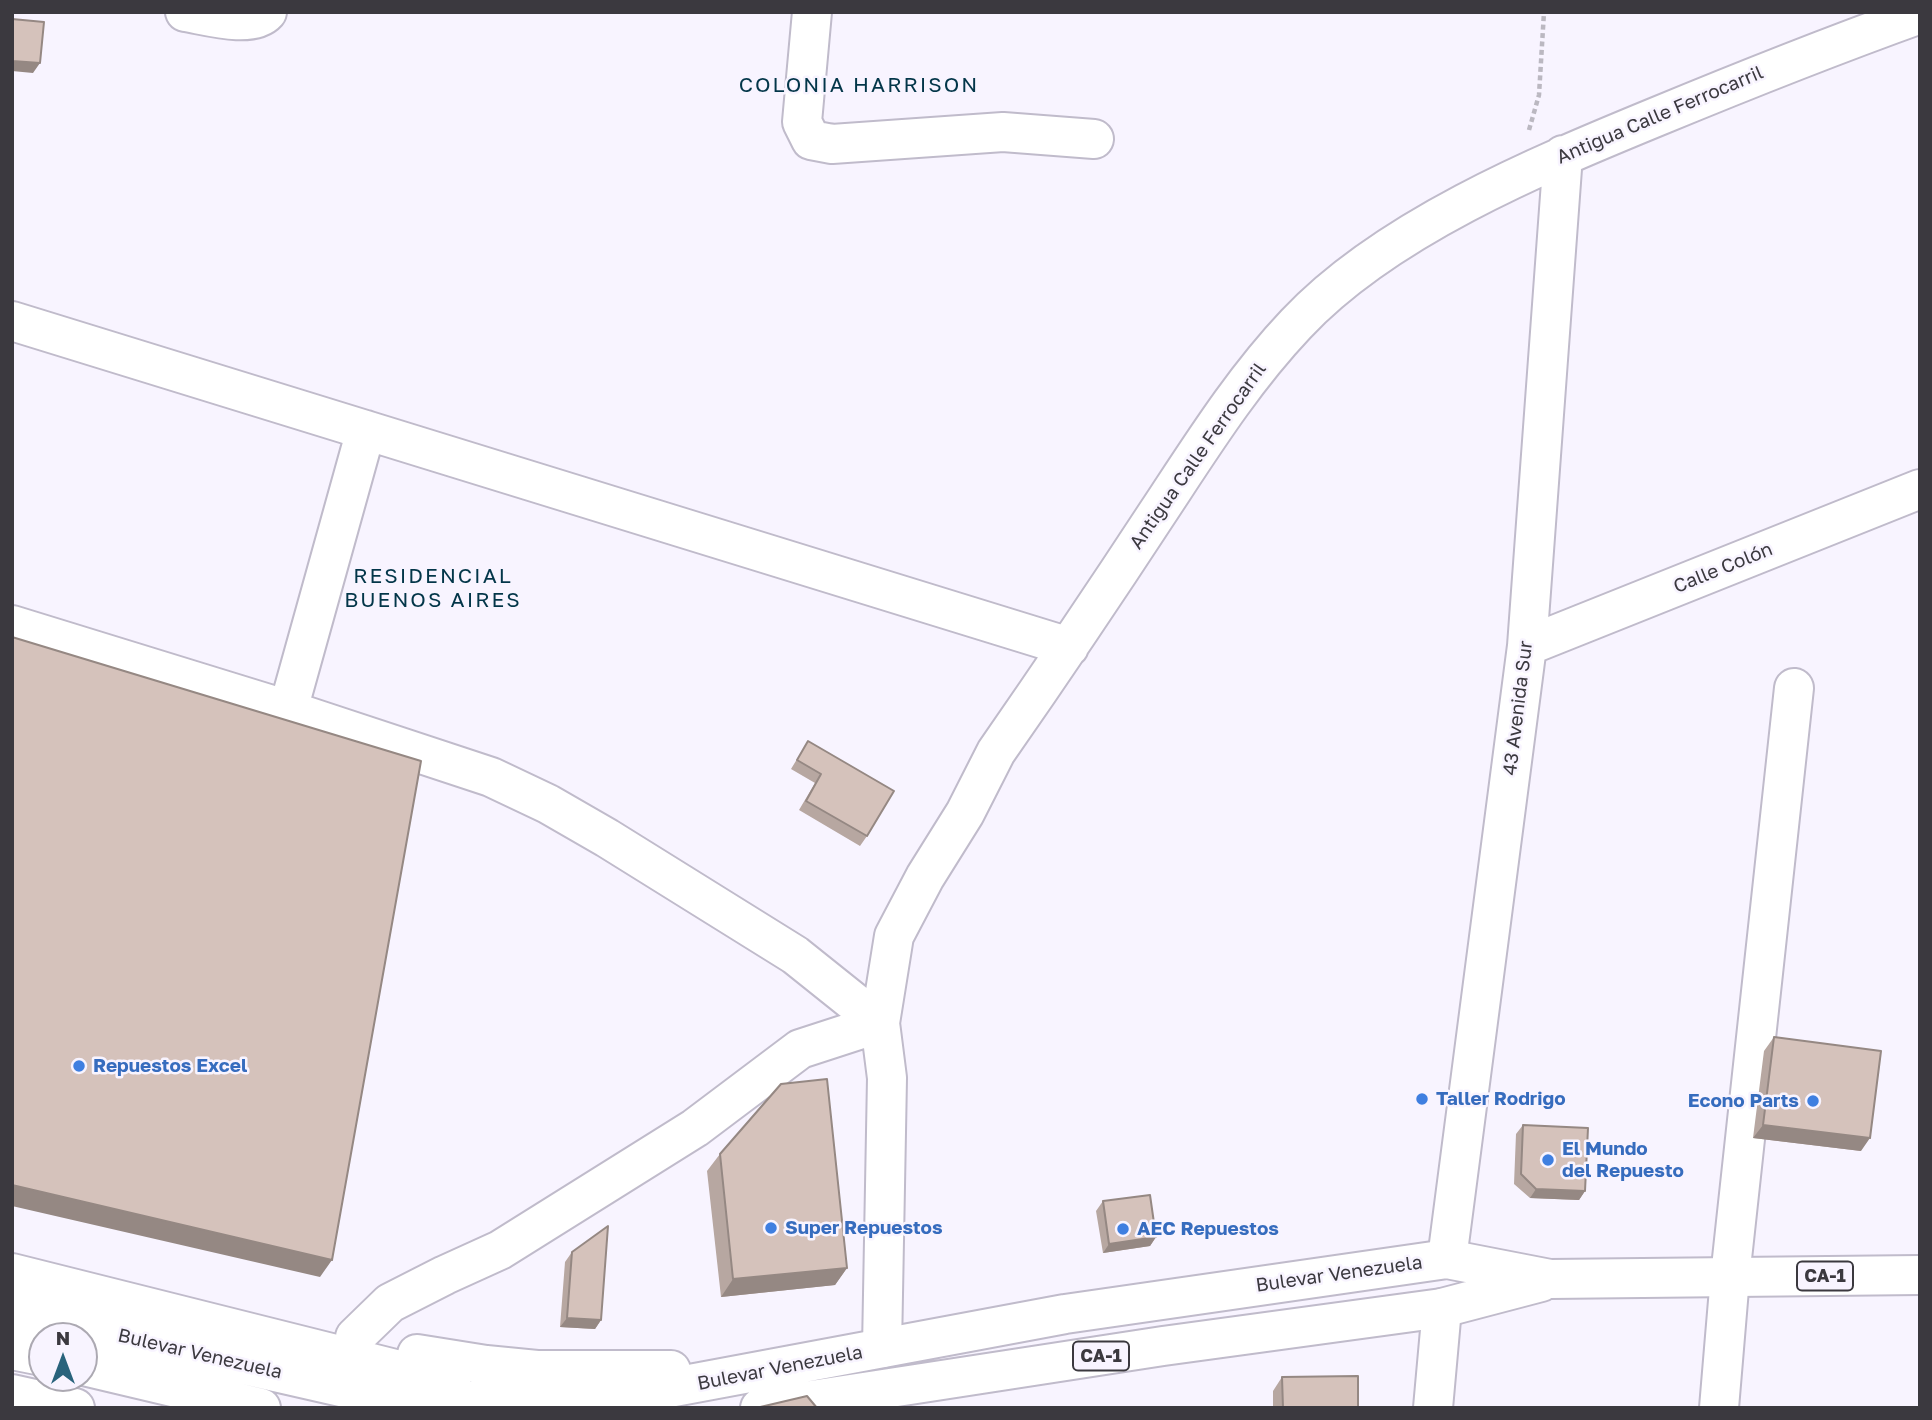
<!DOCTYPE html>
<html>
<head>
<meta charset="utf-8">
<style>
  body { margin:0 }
  #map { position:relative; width:1932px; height:1420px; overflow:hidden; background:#f8f4ff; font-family:"Golos Text",sans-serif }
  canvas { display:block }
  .frame { position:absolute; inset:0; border:14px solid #3b393f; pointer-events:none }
  .north { position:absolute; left:28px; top:1322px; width:70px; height:70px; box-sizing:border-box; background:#f8f4ff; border:2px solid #aca9b2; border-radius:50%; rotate:0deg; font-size:19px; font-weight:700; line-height:28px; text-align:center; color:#3b393f }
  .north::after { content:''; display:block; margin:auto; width:24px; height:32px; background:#29637c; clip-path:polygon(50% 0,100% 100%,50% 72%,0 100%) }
</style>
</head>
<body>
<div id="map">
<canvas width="1932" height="1420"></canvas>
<div class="frame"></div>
<div class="north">N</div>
</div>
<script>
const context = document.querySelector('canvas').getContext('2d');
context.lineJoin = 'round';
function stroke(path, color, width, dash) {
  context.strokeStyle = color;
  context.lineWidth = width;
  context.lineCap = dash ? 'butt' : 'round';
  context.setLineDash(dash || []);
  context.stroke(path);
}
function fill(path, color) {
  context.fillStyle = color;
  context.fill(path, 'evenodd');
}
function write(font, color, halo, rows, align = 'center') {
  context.font = font + ' "Golos Text",sans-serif';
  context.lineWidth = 5;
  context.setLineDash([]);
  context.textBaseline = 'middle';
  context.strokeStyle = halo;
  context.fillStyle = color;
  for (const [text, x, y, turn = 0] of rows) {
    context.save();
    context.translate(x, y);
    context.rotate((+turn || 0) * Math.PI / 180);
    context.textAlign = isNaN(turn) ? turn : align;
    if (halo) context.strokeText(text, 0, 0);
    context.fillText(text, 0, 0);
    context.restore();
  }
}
const path = new Path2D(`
  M1529,130L1539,95L1544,12`);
const minor = new Path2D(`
  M185,12C205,15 252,29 267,12
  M812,12L802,122L811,140L832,144L1003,132L1094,139
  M12,321L1069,647
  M12,625L288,710L491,777L548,804L607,838L795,955L880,1023
  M1527,646L1920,489
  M288,710L366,430
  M1447,1259L1527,646L1563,155
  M355,1337L390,1303L445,1275L500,1250L695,1128L800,1049L880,1023
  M882,1348L887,1078L880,1023L894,936L925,877L965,813L996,752C1051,673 1105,593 1158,512C1201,447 1242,381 1296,324C1385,229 1537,166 1656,117C1743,81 1831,46 1920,14
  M12,1394L75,1408
  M1433,1408L1442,1308
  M1719,1408L1730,1277L1794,688`);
const highway = new Path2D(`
  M12,1273L451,1383
  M12,1312L367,1393L403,1399L443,1401H599L1065,1314L1447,1259L1550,1279L1920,1275
  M12,1350L42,1356
  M417,1354L486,1365L537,1370H671
  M84,1366L261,1408
  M760,1408L1163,1346L1442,1308L1541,1282`);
const wall = new Path2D(`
  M808,741L867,836L860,846L799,810L815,783L791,769Z
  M1774,1037L1861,1151L1753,1138L1764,1051Z
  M1523,1125L1585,1191L1579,1200L1530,1198L1514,1184L1516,1134Z
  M720,1154L847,1268L835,1285L721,1297L707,1171Z
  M1103,1201L1156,1237L1150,1246L1103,1253L1096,1211Z
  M572,1252L601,1320L595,1329L560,1327L565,1262Z
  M1282,1377L1358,1408H1273V1391Z`);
const shadedWall = new Path2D(`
  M12,61L40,63L33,73L12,71Z
  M1763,1125L1870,1138L1861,1151L1753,1138Z
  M12,1185L332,1260L320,1277L12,1206Z
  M1536,1189L1585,1191L1579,1200L1530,1198Z
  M1156,1237L1150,1246L1103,1253L1109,1244Z
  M847,1268L835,1285L721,1297L733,1279Z
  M567,1318L601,1320L595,1329L560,1327Z`);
const building = new Path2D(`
  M12,19L44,22L40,63L12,61Z
  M12,637L421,761L332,1260L12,1185Z
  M808,741L894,791L867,836L806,801L821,774L797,760Z
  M1774,1037L1881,1051L1870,1138L1763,1125Z
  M827,1079L847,1268L733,1279L720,1154L781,1084Z
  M1523,1125L1588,1128L1585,1191L1536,1189L1521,1174Z
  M1150,1195L1156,1237L1109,1244L1103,1201Z
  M608,1226L601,1320L567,1318L572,1252Z
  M1358,1376V1408H1283L1282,1377Z
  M807,1396L817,1408H756Z`);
const markers = [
  [79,1066,7,"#3f7fe0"],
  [1422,1099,7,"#3f7fe0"],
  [1813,1101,7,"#3f7fe0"],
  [1548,1160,7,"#3f7fe0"],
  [771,1228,7,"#3f7fe0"],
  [1123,1229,7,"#3f7fe0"]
];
const shields = [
  [1825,1276,56],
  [1101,1356,56]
];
const shieldNames = [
  ["CA-1",1825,1276],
  ["CA-1",1101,1356]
];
const streetNames = [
  ["Antigua Calle Ferrocarril",1660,115,-23],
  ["Antigua Calle Ferrocarril",1198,456,-55],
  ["Calle Colón",1723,568,-22],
  ["43 Avenida Sur",1518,708,-83],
  ["Bulevar Venezuela",1339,1274,-8],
  ["Bulevar Venezuela",200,1354,13],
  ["Bulevar Venezuela",780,1368,-11]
];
const shopNames = [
  ["Repuestos Excel",93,1066],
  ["Taller Rodrigo",1436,1099],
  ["Econo Parts",1799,1101,"right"],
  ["El Mundo",1562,1149],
  ["del Repuesto",1562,1171],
  ["Super Repuestos",785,1228],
  ["AEC Repuestos",1137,1229]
];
const neighbourhoodNames = [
  ["COLONIA HARRISON",859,85],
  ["RESIDENCIAL",433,576],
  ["BUENOS AIRES",433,600]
];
stroke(minor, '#c0bbcb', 42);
stroke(highway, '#c0bbcb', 42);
stroke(path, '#bbb8c1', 4.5, [5, 3.5]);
stroke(minor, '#fff', 38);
stroke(highway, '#fff', 38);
fill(wall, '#b7a7a1');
fill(shadedWall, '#958883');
fill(building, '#d5c2bb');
stroke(building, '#958883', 2);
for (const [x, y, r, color] of markers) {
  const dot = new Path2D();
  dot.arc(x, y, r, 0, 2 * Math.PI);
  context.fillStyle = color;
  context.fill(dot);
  stroke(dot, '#f8f4ff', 2.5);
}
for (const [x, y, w] of shields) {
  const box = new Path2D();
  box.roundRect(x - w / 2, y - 14.5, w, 29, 5);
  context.fillStyle = '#f8f4ff';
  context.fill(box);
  stroke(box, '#3b393f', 2);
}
write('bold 18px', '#3b393f', null, shieldNames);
write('19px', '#3b393f', '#f8f4ff', streetNames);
write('bold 19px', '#366cbe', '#f8f4ff', shopNames, 'left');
context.letterSpacing = '2px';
write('21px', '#033649', '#f8f4ff', neighbourhoodNames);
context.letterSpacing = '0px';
</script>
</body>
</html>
